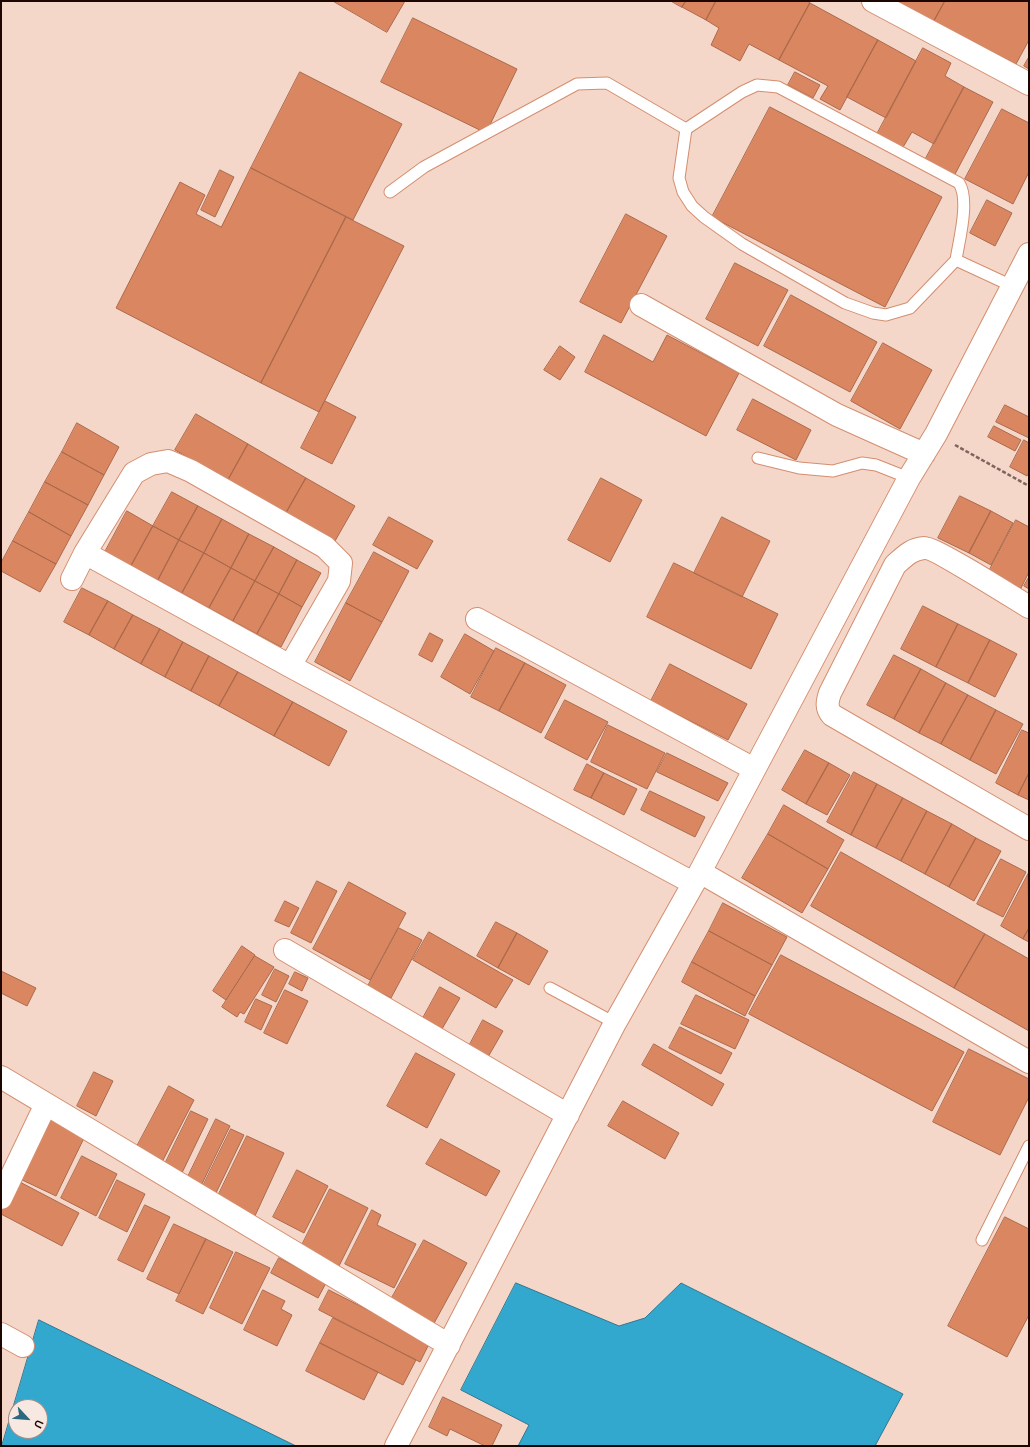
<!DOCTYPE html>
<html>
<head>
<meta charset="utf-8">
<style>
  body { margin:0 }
  #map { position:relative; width:1030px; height:1447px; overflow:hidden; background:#f5d7ca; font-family:Figtree,sans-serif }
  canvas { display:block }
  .frame { position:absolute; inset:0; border:2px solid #1e0600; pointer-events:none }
  .north { position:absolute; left:8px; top:1399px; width:40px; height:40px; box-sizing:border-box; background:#f7e8e1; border:1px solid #a08e87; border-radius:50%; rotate:116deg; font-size:11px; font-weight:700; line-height:16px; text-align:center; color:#1e0600 }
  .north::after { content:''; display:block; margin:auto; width:14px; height:18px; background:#2c6980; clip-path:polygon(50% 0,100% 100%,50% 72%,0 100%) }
</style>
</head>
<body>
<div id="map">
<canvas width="1030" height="1447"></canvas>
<div class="frame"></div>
<div class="north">U</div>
</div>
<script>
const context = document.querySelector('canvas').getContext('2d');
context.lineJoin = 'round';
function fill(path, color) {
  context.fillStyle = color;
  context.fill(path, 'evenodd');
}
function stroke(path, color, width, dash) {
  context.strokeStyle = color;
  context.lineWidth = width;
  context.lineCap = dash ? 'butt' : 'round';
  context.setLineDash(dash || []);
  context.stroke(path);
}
const water = new Path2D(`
  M516,1283L619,1326L645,1318L681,1283L903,1394L875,1446H518L529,1425L461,1390Z
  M39,1320L296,1446H2ZM16,1407H40V1431H16Z`);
const building = new Path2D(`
  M333,1H405L387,32Z
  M671,1H686L682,7Z
  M686,1H716L706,20L682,7Z
  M716,1H807L810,3L779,60L749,44L740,61L711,45L719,28L706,20Z
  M897,1H945L934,21Z
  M945,1H1029V40L1016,64L934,21Z
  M810,3L878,40L840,110L820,99L828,86L779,60Z
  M413,18L517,69L486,133L381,82Z
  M878,40L916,61L886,118L847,97Z
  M923,48L951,63L945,76L964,87L934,144L912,132L902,149L876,136Z
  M1029,57V69L1024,66Z
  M300,72L402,124L353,220L251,168Z
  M795,72L820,85L813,98L788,85Z
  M964,87L993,102L953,178L924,162Z
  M770,107L942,197L885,307L712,217Z
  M1002,109L1029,123V172L1013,204L965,179Z
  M251,168L346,217L261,383L116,308L180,182L205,195L196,214L221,227Z
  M220,170L234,177L215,217L201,210Z
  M987,200L1012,213L995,246L970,233Z
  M626,214L667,236L621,323L580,302Z
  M346,217L404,246L319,412L261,383Z
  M735,263L788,290L758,346L706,319Z
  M791,295L877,342L850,392L764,346Z
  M604,335L653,362L667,335L739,373L706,436L585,372Z
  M883,343L932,370L900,429L851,401Z
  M560,346L575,357L560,380L544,370Z
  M753,399L811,430L796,460L737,430Z
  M325,401L356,417L332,464L301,448Z
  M1005,405L1029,417V438L996,422Z
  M196,414L248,444L228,480L175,450Z
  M77,423L119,447L104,475L62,452Z
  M994,426L1021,440L1015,451L988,437Z
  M1024,440L1029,443V472L1027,476L1010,467Z
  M248,444L306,478L286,513L228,480Z
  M62,452L104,475L88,505L45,482Z
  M306,478L355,506L335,541L286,513Z
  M601,478L642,500L610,562L568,540Z
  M45,482L88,505L71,536L29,512Z
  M172,492L198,506L179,540L153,526Z
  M960,496L991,511L969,553L938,538Z
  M198,506L222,519L204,553L179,540Z
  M127,511L153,526L131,566L105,552Z
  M991,511L1013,523L991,565L969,553Z
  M29,512L71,536L56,564L13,541Z
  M389,517L433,541L417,569L373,545Z
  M722,517L770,541L742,597L694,573Z
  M222,519L249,534L231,568L204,553Z
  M1016,520L1029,527V572L1020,590L988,573Z
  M153,526L179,540L158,580L131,566Z
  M249,534L274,547L255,581L231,568Z
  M179,540L204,553L182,593L158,580Z
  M13,541L56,564L40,592L1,571V563Z
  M274,547L297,560L279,594L255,581Z
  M374,552L409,571L382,622L346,603Z
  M204,553L231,568L209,608L182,593Z
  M297,560L321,573L302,607L279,594Z
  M674,563L778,614L751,669L647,617Z
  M231,568L255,581L233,621L209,608Z
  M1029,577V589L1024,586Z
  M255,581L279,594L257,634L233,621Z
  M82,588L108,601L89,635L64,622Z
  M279,594L302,607L281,647L257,634Z
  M108,601L133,615L114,649L89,635Z
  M346,603L382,622L350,681L315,662Z
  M923,606L958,624L936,667L901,649Z
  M133,615L160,629L141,664L114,649Z
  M958,624L990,640L968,683L936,667Z
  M160,629L183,642L165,677L141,664Z
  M430,633L443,640L432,662L419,655Z
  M465,634L494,651L470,694L441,677Z
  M990,640L1017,654L995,697L968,683Z
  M183,642L209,656L191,691L165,677Z
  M496,648L525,663L499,711L471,697Z
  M894,655L921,669L894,719L867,705Z
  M209,656L238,672L219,706L191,691Z
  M525,663L566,685L541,733L499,711Z
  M670,664L747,704L728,740L651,701Z
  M921,669L946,683L919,733L894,719Z
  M238,672L293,702L274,736L219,706Z
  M946,683L968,695L941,744L919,733Z
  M968,695L996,710L970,760L941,744Z
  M565,700L608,722L587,760L545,738Z
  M293,702L347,731L329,766L274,736Z
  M996,710L1023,724L996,774L970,760Z
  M608,725L665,753L647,789L591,762Z
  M1022,730L1029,733V773L1018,795L996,783Z
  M805,750L829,763L806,804L782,790Z
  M667,753L728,783L718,801L657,772Z
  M829,763L850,775L827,815L806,804Z
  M587,764L604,773L591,798L574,790Z
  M854,772L877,784L851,835L827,822Z
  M604,773L637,789L624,815L591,798Z
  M1029,773V800L1018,795Z
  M877,784L903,798L876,848L851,835Z
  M650,791L705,817L695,837L641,810Z
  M903,798L927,811L901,861L876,848Z
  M784,805L844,840L828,869L768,834Z
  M927,811L952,824L925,874L901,861Z
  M952,824L976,838L949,887L925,874Z
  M768,834L828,869L802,913L742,878Z
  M976,838L1001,851L974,901L949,887Z
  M841,852L985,934L954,988L811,906Z
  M1001,859L1026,872L1003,917L977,904Z
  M1028,874L1029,928L1023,939L1001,926Z
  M317,881L337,891L311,943L291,933Z
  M349,882L406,913L370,980L313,949Z
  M285,901L299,908L289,927L275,921Z
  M723,903L787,937L772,965L709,931Z
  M496,922L517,933L498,968L477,956Z
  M399,928L422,940L391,998L368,986Z
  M1029,928V942L1023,939Z
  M709,931L772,965L755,996L692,962Z
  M429,932L513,980L496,1008L413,960Z
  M517,933L548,951L529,985L498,968Z
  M985,934L1029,959V1031L954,988Z
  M242,946L255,955L226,1000L213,991Z
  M781,955L964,1052L932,1111L749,1014Z
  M255,956L274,967L244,1014L240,1012L237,1017L222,1007Z
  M692,962L755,996L745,1016L682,982Z
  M275,969L289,976L276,1002L262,995Z
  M1,971L36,988L27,1006L1,993Z
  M295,972L308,978L302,991L289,984Z
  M440,987L460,998L442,1029L423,1018Z
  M285,990L308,1001L287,1044L264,1033Z
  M696,995L749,1020L735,1049L681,1024Z
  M256,999L272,1006L261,1030L245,1022Z
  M483,1020L503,1031L488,1057L469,1046Z
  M680,1027L732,1053L721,1074L669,1048Z
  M654,1044L724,1084L712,1106L642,1065Z
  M969,1049L1029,1079V1097L1000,1155L933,1122Z
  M416,1053L455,1074L427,1128L387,1106Z
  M94,1072L113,1081L96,1116L77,1106Z
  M169,1086L194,1100L160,1166L134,1152Z
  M623,1101L679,1133L665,1159L608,1126Z
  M191,1111L208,1119L179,1179L162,1170Z
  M47,1117L85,1136L56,1196L18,1178Z
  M216,1119L230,1126L198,1192L184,1185Z
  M231,1129L244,1135L216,1193L203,1186Z
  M247,1136L284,1153L254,1218L216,1200Z
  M441,1139L500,1171L486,1196L426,1164Z
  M82,1156L117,1174L96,1216L61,1198Z
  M297,1170L328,1186L304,1233L273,1217Z
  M16,1180L79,1213L62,1246L1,1214V1209Z
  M117,1180L145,1194L127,1232L99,1218Z
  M330,1189L368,1208L338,1268L300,1249Z
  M145,1205L170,1217L143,1272L118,1260Z
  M372,1210L381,1215L377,1225L416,1244L394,1288L345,1264Z
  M1005,1217L1029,1229V1315L1007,1357L948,1326Z
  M174,1224L206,1239L179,1294L147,1279Z
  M206,1239L233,1252L203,1314L176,1301Z
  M424,1240L467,1263L432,1327L389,1303Z
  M236,1252L270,1268L242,1324L210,1308Z
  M279,1258L326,1283L318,1298L271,1273Z
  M263,1290L285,1301L281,1309L292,1315L277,1346L244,1330Z
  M329,1290L430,1342L420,1362L319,1310Z
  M333,1318L416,1360L403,1385L320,1343Z
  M320,1343L378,1372L364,1400L306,1371Z
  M443,1397L502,1425L492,1446H485L450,1429L447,1436L429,1427Z`);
const path = new Path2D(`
  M955,445L1029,486`);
const lane = new Path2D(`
  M390,192L424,167L577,84L607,83L686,129
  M956,260C959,240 970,200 959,183L778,87L757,85L742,92L686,129L679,178L683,192L692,206L704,217L742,244L845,303L873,313L886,315L910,308L956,260L1012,286
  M758,458L799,468L833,471L862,463L876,465L909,478
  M550,988L615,1023
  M982,1240L1029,1146`);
const street = new Path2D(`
  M873,1L1029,84
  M641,305L837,415L924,454
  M85,553L290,666L693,883
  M72,579L85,553L134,473L151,464L168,461L191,471L325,547L341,563L339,581L290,666
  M1029,607C1014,598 934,547 924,548C911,549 904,557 895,565L830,693C827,702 826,708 832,715L1029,829
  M477,619L754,769
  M700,872L1029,1062
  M285,950L568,1115
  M1,1077L449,1345
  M1,1198L46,1104
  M1,1334L23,1346
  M396,1446L615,1023L700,872L909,478L936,434L1029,254`);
fill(water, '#33a8cf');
stroke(water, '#2d7791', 1);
fill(building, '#da8761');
stroke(building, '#ab694b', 1);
stroke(lane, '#d48e6f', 13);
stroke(street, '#d48e6f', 24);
stroke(path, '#7f655b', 2.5, [4, 2]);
stroke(lane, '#fff', 11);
stroke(street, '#fff', 22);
</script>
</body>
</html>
